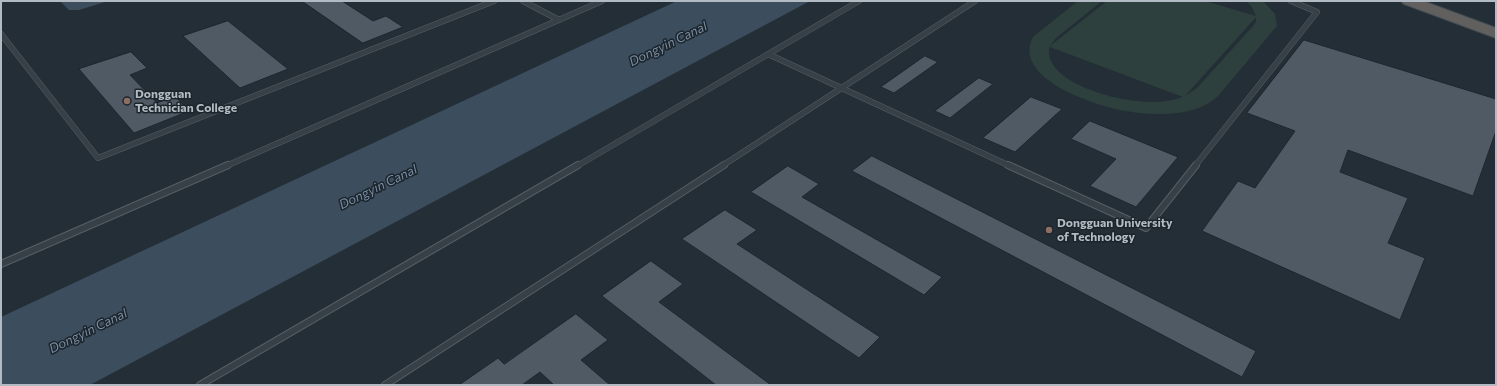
<!DOCTYPE html>
<html>
<head>
<meta charset="utf-8">
<style>
  body { margin:0 }
  #map { position:relative; width:1497px; height:386px; overflow:hidden; background:#242e36; font-family:Commissioner,sans-serif }
  canvas { display:block }
  .frame { position:absolute; inset:0; border:2px solid #b2bbc3; pointer-events:none }
</style>
</head>
<body>
<div id="map">
<canvas width="1497" height="386"></canvas>
<div class="frame"></div>
</div>
<script>
const context = document.querySelector('canvas').getContext('2d');
context.lineJoin = 'round';
function fill(path, color) {
  context.fillStyle = color;
  context.fill(path, 'evenodd');
}
function stroke(path, color, width, dash) {
  context.strokeStyle = color;
  context.lineWidth = width;
  context.lineCap = dash ? 'butt' : 'round';
  context.setLineDash(dash || []);
  context.stroke(path);
}
function write(font, color, halo, rows, align = 'center') {
  context.font = font + ' Commissioner,sans-serif';
  context.lineWidth = 3;
  context.setLineDash([]);
  context.textBaseline = 'middle';
  context.strokeStyle = halo;
  context.fillStyle = color;
  for (const [text, x, y, turn = 0] of rows) {
    context.save();
    context.translate(x, y);
    context.rotate((+turn || 0) * Math.PI / 180);
    context.textAlign = isNaN(turn) ? turn : align;
    if (halo) context.strokeText(text, 0, 0);
    context.fillText(text, 0, 0);
    context.restore();
  }
}
const green = new Path2D(`
  M1078,1H1102L1056,38L1050,46L1107,1H1205L1256,16L1252,7L1246,1H1263L1275,14L1277,26L1218,96C1206,107 1192,111 1177,113C1160,115 1142,114 1125,111C1097,106 1011,79 1033,37ZM1256,17V21L1254,25L1197,88L1185,96ZM1049,48L1050,47L1183,97C1169,102 1153,103 1137,101C1112,99 1045,82 1049,48Z`);
const water = new Path2D(`
  M60,1H108L79,10H69Z
  M677,1H810L90,385H1V317Z`);
const building = new Path2D(`
  M302,1H342L373,21L386,16L403,27L363,43Z
  M228,21L288,69L240,88L183,36Z
  M1304,40L1496,99V131L1473,196L1348,150L1340,172L1408,198L1388,243L1425,258L1400,320L1202,231L1238,181L1255,188L1295,131L1247,113Z
  M131,52L147,68L130,75L157,103L175,96L189,111L134,133L79,69Z
  M925,56L938,62L894,93L881,87Z
  M979,78L993,84L950,118L935,111Z
  M1031,97L1062,109L1015,152L983,138Z
  M1090,121L1178,157L1136,207L1090,186L1116,159L1071,139Z
  M872,156L1256,351L1242,377L852,171Z
  M788,166L819,184L802,197L942,277L924,295L751,192Z
  M725,210L757,230L737,244L880,337L859,358L682,239Z
  M651,261L683,284L659,302L771,385H716L602,296Z
  M576,314L608,340L581,360L610,385H554L540,372L522,385H459L498,358L504,364Z`);
const serviceFar1 = new Path2D(`
  M523,1L559,20
  M1,34L98,158L494,1
  M768,54L1010,166
  M226,166L602,1
  M577,166L859,1
  M722,166L975,1
  M1195,166L1317,12L1291,1`);
const service = new Path2D(`
  M1008,165L1146,228L1196,165
  M1,264L228,165
  M200,385L578,165
  M385,385L724,165`);
const trunk = new Path2D(`
  M1401,1H1423L1496,28V38L1404,4Z`);
const markers = [
  [127,101,4,"#8d6e63"],
  [1049,230,4,"#8d6e63"]
];
const poiNames = [
  ["Dongguan",135,94],
  ["Technician College",135,108],
  ["Dongguan University",1057,223],
  ["of Technology",1057,237]
];
const waterNames = [
  ["Dongyin Canal",668,44,-26],
  ["Dongyin Canal",378,187,-26],
  ["Dongyin Canal",88,331,-26]
];
fill(green, '#2d403e');
fill(water, '#3c4d5e');
fill(building, '#505a65');
stroke(building, '#1f272e', 1);
stroke(serviceFar1, '#555e65', 6);
stroke(service, '#555e65', 8);
stroke(trunk, '#424b52', 2);
stroke(serviceFar1, '#374047', 5);
stroke(service, '#374047', 6);
fill(trunk, '#61605e');
for (const [x, y, r, color] of markers) {
  const dot = new Path2D();
  dot.arc(x, y, r, 0, 2 * Math.PI);
  context.fillStyle = color;
  context.fill(dot);
  stroke(dot, '#1d252c', 1.5);
}
write('bold 12px', '#b2bbc3', '#1d252c', poiNames, 'left');
write('italic 13px', '#778ea3', '#1d252c', waterNames);
</script>
</body>
</html>
